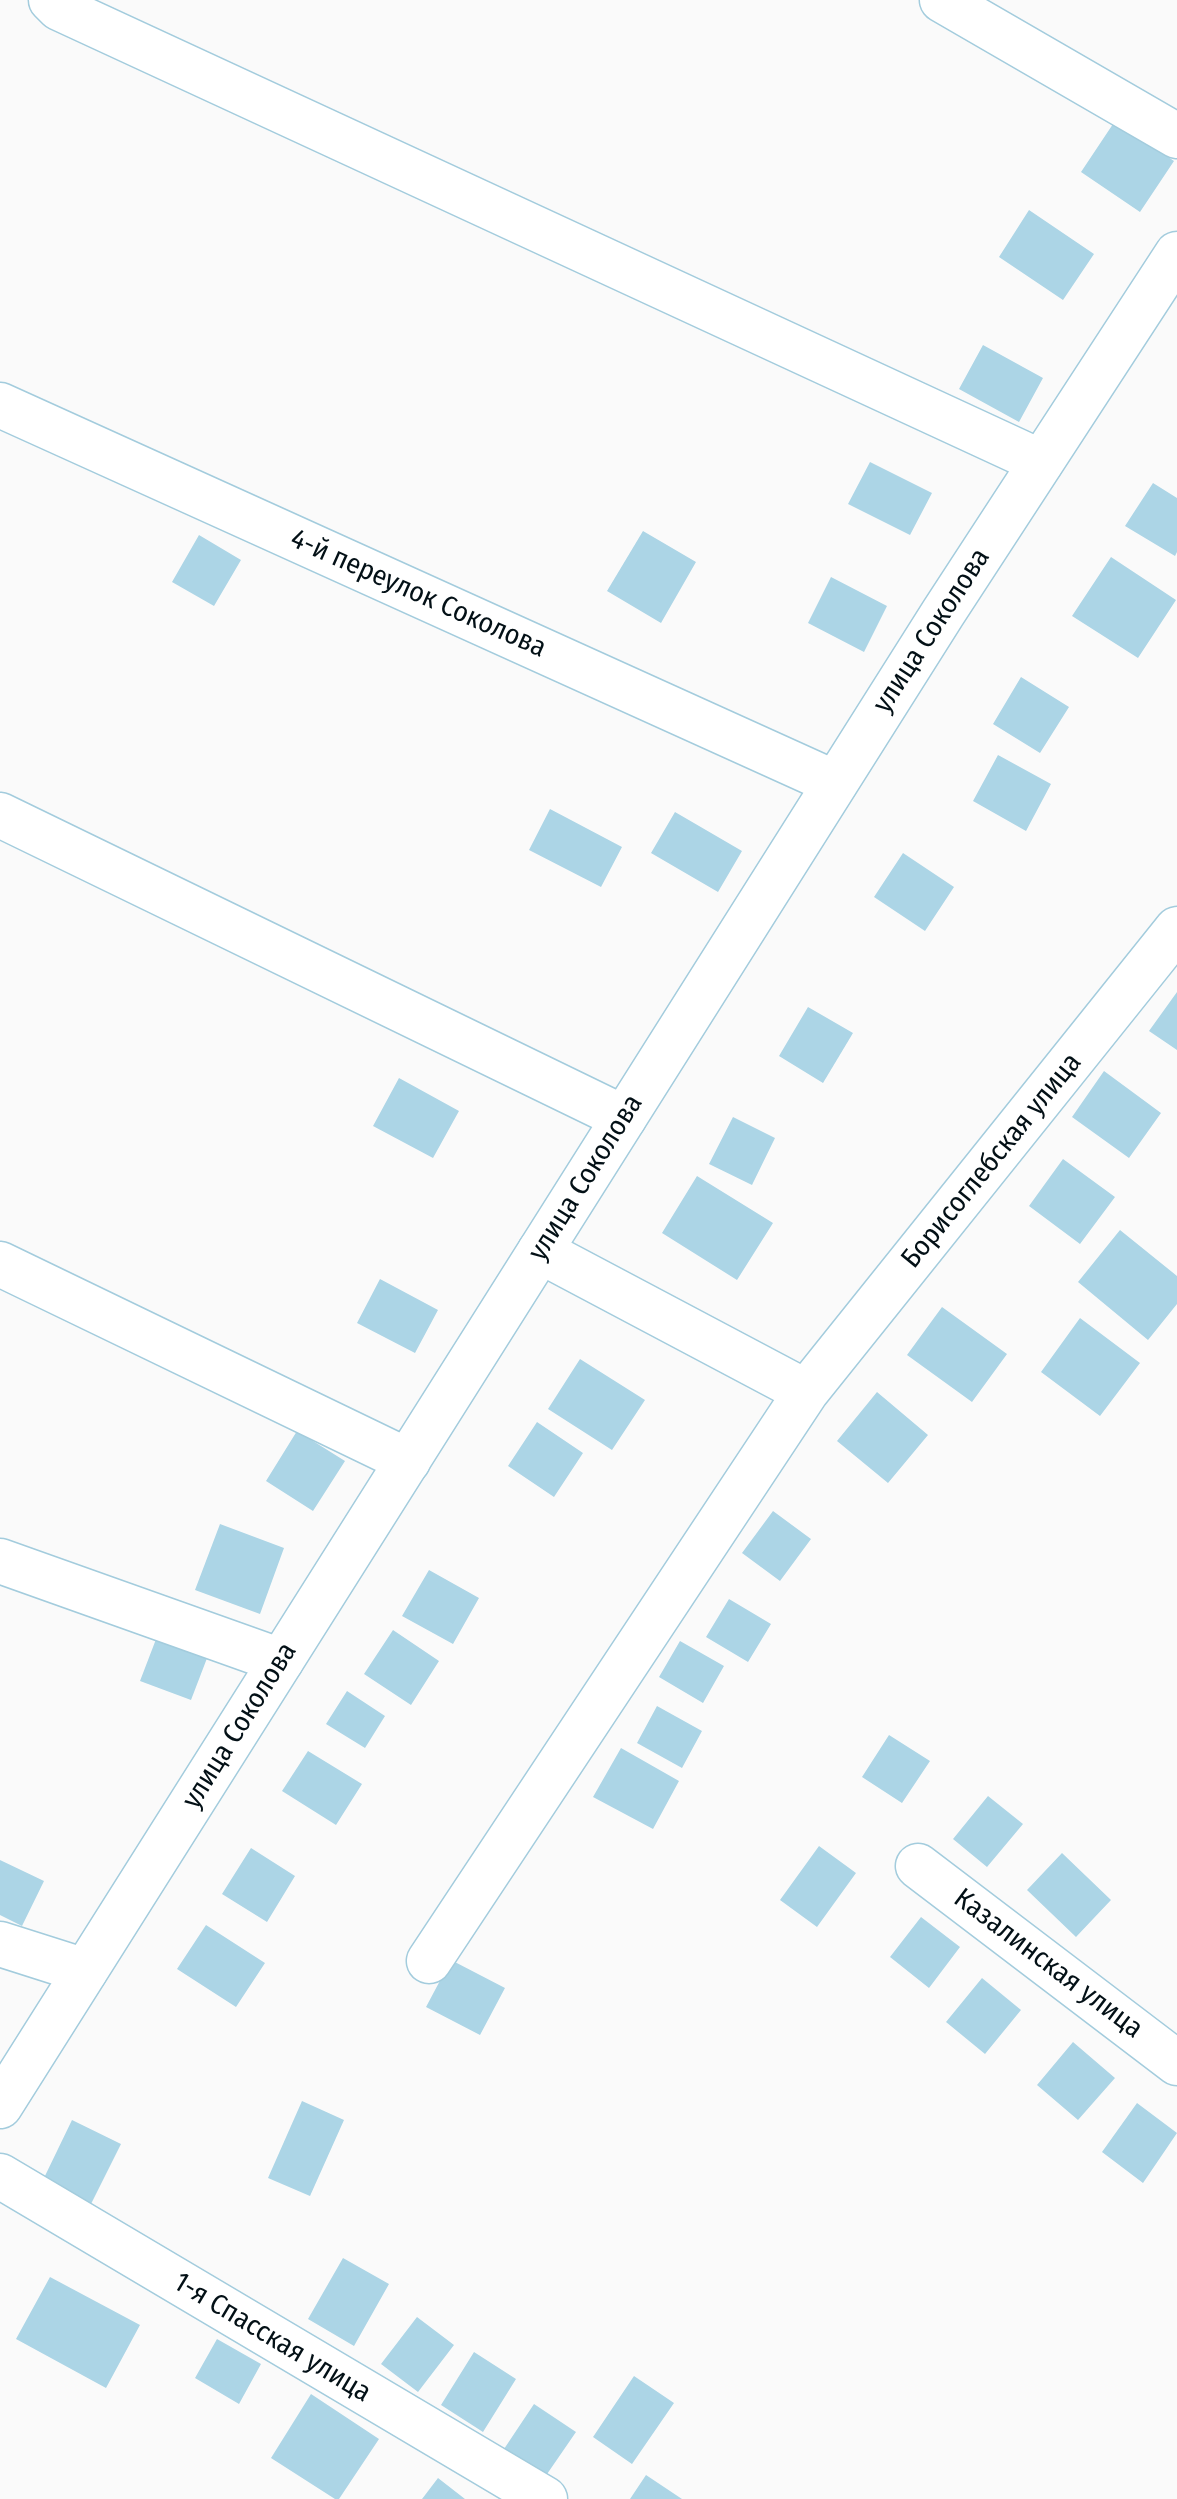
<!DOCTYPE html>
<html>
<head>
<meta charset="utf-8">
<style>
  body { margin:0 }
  canvas { display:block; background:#fafafa }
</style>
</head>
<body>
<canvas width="1177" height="2499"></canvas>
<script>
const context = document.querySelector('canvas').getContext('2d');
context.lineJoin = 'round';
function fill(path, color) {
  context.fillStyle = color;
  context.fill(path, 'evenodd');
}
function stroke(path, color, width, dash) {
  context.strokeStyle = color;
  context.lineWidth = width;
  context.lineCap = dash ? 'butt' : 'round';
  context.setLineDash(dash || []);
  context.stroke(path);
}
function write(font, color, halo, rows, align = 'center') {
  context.font = font + ' "Fira Sans Condensed",sans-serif';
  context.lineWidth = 7;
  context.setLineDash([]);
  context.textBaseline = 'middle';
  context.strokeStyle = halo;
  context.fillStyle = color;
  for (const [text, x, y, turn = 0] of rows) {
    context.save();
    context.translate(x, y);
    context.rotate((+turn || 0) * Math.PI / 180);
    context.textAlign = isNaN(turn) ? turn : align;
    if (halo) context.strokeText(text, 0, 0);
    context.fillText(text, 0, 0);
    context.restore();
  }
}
const building = new Path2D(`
  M1115,121L1174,161L1140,212L1081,172Z
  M1029,210L1094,254L1063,300L999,257Z
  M983,345L1043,378L1019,422L959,389Z
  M870,462L932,493L910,535L848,504Z
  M1153,483L1177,498V552L1175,556L1125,526Z
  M643,531L696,562L661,623L607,591Z
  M199,535L241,560L214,606L172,582Z
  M1111,557L1176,600L1138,658L1072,616Z
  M831,577L887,606L864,652L808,623Z
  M1021,677L1069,707L1040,753L993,724Z
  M998,755L1051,784L1026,831L973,801Z
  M550,809L622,847L601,887L529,850Z
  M675,812L742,851L718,892L651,853Z
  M903,853L954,887L925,931L874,897Z
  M1177,992V1050L1149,1031Z
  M808,1007L853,1033L823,1083L779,1056Z
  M1104,1071L1161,1113L1129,1158L1072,1117Z
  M399,1078L459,1111L433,1158L373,1126Z
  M733,1117L775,1138L752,1185L709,1164Z
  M1063,1159L1115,1197L1080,1244L1029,1206Z
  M697,1176L773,1223L737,1280L662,1233Z
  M1120,1230L1177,1276V1304L1148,1340L1078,1282Z
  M380,1279L438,1310L415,1353L357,1323Z
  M942,1307L1007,1354L972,1402L907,1355Z
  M1080,1318L1140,1363L1100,1416L1041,1372Z
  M580,1359L645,1400L612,1450L548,1409Z
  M877,1392L928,1435L888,1483L837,1441Z
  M537,1422L583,1453L554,1497L508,1466Z
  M297,1431L345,1461L313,1511L266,1481Z
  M773,1511L811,1539L780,1581L742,1553Z
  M220,1524L284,1548L260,1614L195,1590Z
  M429,1570L479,1598L453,1644L402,1616Z
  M729,1599L771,1624L748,1662L706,1637Z
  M393,1630L439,1661L411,1705L364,1674Z
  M158,1634L209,1653L191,1700L140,1681Z
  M680,1641L724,1666L703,1703L659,1677Z
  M347,1691L385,1716L365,1748L326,1724Z
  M657,1706L702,1731L682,1768L637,1743Z
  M889,1735L930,1761L902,1803L862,1777Z
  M621,1748L679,1781L653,1829L593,1797Z
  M308,1751L362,1784L336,1825L282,1791Z
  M988,1796L1023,1824L987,1867L953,1839Z
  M819,1846L856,1873L817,1927L780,1900Z
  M251,1848L295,1876L267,1922L222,1894Z
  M1062,1853L1111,1900L1076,1937L1027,1890Z
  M0,1860L44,1881L22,1926L0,1915Z
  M921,1917L960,1947L929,1988L890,1957Z
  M206,1925L265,1963L236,2007L177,1969Z
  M451,1960L505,1988L480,2035L426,2007Z
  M982,1978L1021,2010L985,2054L946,2022Z
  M1073,2042L1115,2078L1078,2120L1037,2085Z
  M302,2101L344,2120L310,2196L268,2178Z
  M1137,2103L1177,2133L1143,2183L1102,2152Z
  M72,2120L121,2144L91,2204L43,2180Z
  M343,2258L389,2284L354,2346L308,2319Z
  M50,2277L140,2325L106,2388L16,2339Z
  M417,2317L454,2345L418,2392L381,2364Z
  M217,2339L261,2364L239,2404L195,2378Z
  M474,2352L516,2379L483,2432L441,2405Z
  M634,2376L674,2403L632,2464L593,2437Z
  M311,2394L379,2439L339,2499H335L271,2458Z
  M534,2404L576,2432L545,2477L504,2449Z
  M646,2475L682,2499H630Z
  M438,2478L465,2499H422Z`);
const minor = new Path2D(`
  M51,0L59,8L1041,462
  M942,0L1177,136
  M0,405L835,783
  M0,815L624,1118
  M540,1251L806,1392
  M0,1264L408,1461
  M0,1561L281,1661
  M918,1866L1177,2063
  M0,1944L85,1971
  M429,1961L806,1392L1177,929
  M0,2176L545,2499`);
const major = new Path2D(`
  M0,2106L943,613L1177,254`);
const streetNames = [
  ["4-й переулок Соколова",418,594,24],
  ["улица Соколова",932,631,-57],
  ["Борисоглебская улица",992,1161,-51],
  ["улица Соколова",586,1178,-58],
  ["улица Соколова",240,1726,-58],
  ["Казалинская улица",1048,1964,37],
  ["1-я Спасская улица",272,2338,31]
];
fill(building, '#acd5e6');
stroke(minor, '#a3ccdd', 47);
stroke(major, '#a3ccdd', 47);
stroke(minor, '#fff', 44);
stroke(major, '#fff', 44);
write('28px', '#031016', '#fff', streetNames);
</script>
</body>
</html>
